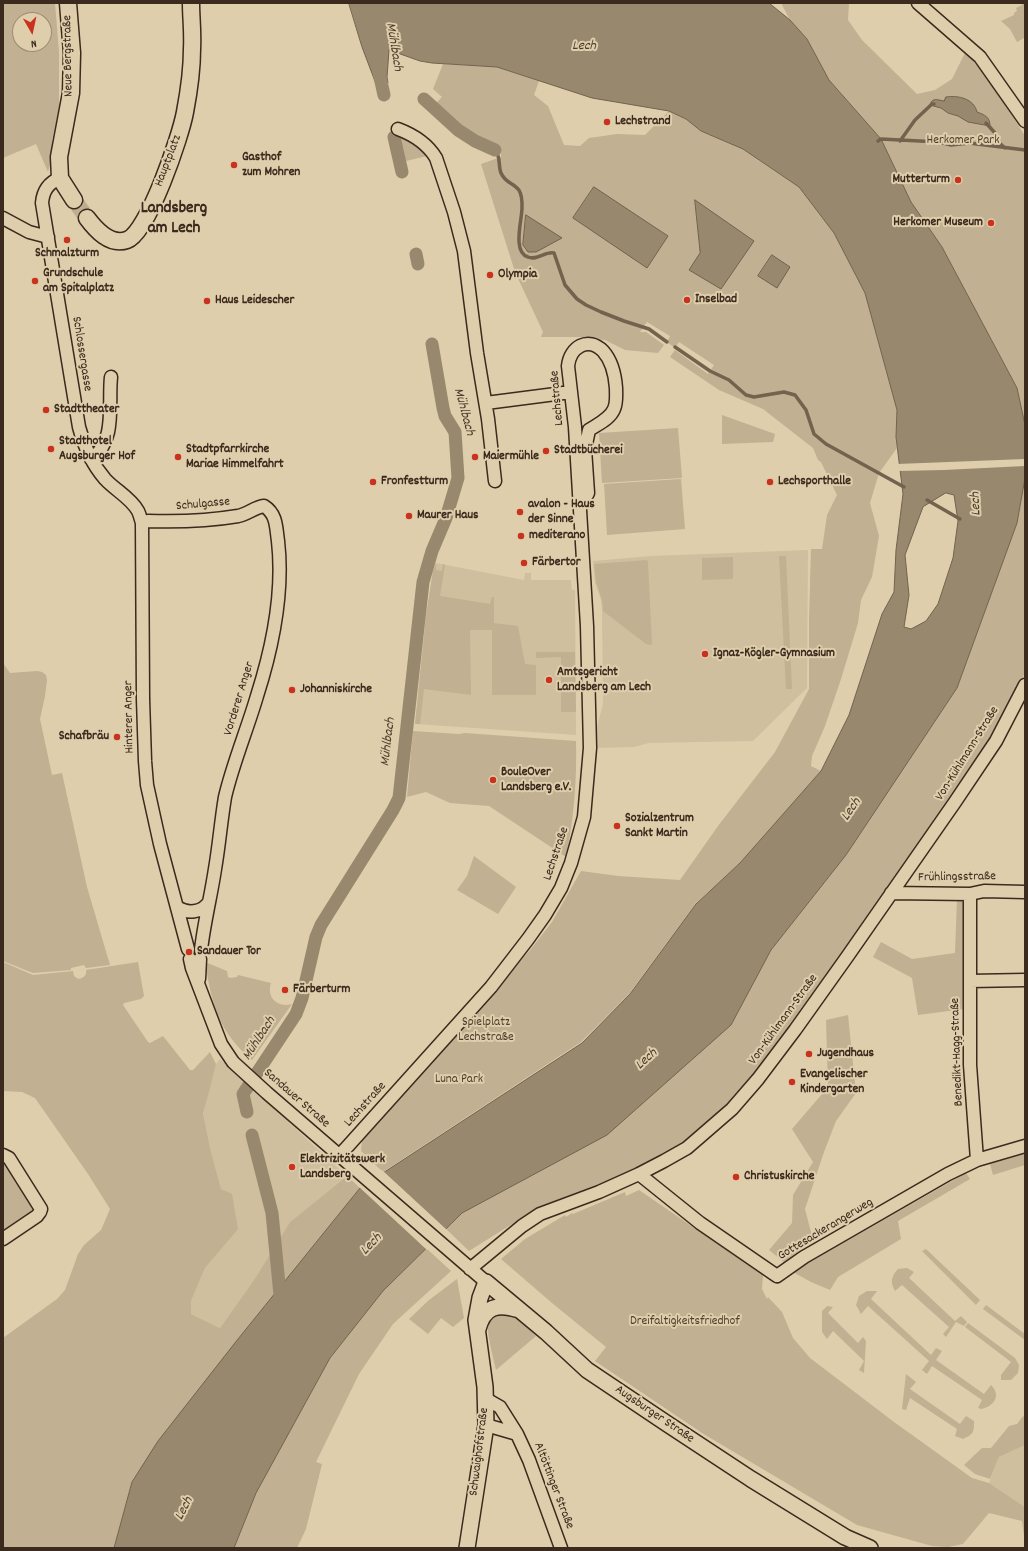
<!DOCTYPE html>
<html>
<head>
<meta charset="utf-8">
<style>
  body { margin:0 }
  #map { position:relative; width:1028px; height:1551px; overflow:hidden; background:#dfceab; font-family:Dekko,sans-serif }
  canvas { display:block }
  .frame { position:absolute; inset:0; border:4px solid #3b2a1e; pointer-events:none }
  .north { position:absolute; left:12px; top:12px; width:40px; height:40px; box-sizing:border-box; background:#dfceab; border:1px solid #9d8c73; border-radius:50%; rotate:171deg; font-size:11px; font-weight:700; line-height:16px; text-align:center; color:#3b2a1e }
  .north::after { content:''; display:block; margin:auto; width:14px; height:18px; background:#c8321e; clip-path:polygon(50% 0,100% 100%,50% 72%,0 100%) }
</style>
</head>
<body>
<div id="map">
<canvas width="1028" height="1551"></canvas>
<div class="frame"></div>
<div class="north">N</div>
</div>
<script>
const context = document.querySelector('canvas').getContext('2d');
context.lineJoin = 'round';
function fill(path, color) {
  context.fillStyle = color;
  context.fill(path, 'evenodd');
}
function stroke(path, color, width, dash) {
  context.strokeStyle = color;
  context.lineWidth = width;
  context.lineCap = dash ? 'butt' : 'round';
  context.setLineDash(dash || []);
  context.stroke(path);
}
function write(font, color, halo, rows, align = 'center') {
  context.font = font + ' Dekko,sans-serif';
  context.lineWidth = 4;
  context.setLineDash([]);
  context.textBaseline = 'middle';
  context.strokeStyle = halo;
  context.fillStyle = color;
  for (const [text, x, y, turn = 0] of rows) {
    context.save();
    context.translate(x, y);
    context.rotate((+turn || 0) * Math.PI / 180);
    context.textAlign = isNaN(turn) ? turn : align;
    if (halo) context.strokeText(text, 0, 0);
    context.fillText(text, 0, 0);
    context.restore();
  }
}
const built = new Path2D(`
  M808,550L807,688L753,741L649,743L634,747L596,748V731L603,704L602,611L601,600L595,583L593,561L651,556Z
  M436,563L524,580L525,573H531V580H571L572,590H575L576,735L415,724L426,616L433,571Z
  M220,1059L347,1176L290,1222L254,1280L220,1328L191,1314V1301L205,1268L237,1229L221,1190L211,1152L203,1112L210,1089L216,1064Z
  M1025,1445V1507L989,1483L999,1457Z`);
const green = new Path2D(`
  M3,3H55L59,52V107L52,141L51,161L48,172L36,144L3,158ZM20,20H44V44H20Z
  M781,3H849L848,20L862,40L917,94L935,90L952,79L965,53L985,73L1025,136V425L1017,388L942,247L911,202L881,139L829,80L807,39L790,20Z
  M1021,3H1025V40L1024,38L1017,42L1010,29L1001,21L1014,15V13L1017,11L1016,8L1022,5Z
  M443,64L497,67L539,81L534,95L548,106L564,145L580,146L589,138L617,134L645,135L669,111L686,119L701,131L743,149L799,187L834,233L865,293L897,410L896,437L897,448L879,473L870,503L879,536L872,577L861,600L858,623L841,679L825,726L812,756L811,766L821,771L740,863L696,903L629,994L581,1042L383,1172L361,1151L362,1140L374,1123L531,949L552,922L581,871L618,876L680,880L718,826L775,752L809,689V619L811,549H822L827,515L837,495L821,462L818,460L813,448L763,409L719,390L670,357L675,350L708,374L714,365L679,342L675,348L667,342L670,336L647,322L640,332H646L664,345L658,353L625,350L605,340L582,337H541L543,332L515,272L481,164L501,157V151L475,139L459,129L434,105L442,97L433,89Z
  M400,137C411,139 421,146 427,156L406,161Z
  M722,415L775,434L773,442L722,444Z
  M678,428L682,478L602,483L599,433Z
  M1025,478V673L1006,706L990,744L757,1074L730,1104L686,1145L574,1198L536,1209L469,1251L446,1229L462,1213L731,1025L771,950L846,855L957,688L1017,523Z
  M681,479L685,529L607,535L604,484Z
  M779,556H786L792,689H786Z
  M733,557V579L702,580V558Z
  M647,560L648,562L652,645L646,644L603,611L602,600L596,582L594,564Z
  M436,563V570L442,571L443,564L445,565L440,596L490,604L492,597H494V623L518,626L525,664L536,665V695H492V630H470L471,695L424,689L420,724H415L426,616L433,571Z
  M536,652H575L576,712H561V657L536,658Z
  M3,663L10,673L37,671L42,672L46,675L47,680L45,696L40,719L52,775L62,773L87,887L110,965L86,968L84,965L71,968V970L33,973L3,961Z
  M413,731L459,734L465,733L576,741C577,780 574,818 566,857L489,806L450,803L426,792L407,797Z
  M474,856L516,887L498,914L457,890L467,876Z
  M957,899H965L964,1009L918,1015L912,978L873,957L881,942L912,959L955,953Z
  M3,962L33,975L73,971L74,976L78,979C84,978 87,975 86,970L138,962L144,996L141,999L124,1003L123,1005L148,1042L150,1043L163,1036L190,1070H193L210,1052L216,1064L210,1089L203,1113L211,1152L221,1189L232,1194L238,1229L205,1268L191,1301V1314L220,1328L254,1280L290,1222L347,1176L360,1188L238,1339L132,1482L114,1548H3V1338L57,1299L65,1290L78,1254L84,1245L101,1230L110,1209L88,1174L35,1098L22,1092L3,1091Z
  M205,962L227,971L228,977L231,978L237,977L238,975L271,983C266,998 278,1008 292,1004L252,1060C218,1031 212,1004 205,962Z
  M848,1015L856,1093L836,1121L824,1152L805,1209L813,1240L784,1262L769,1250L792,1223L793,1195L813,1162L792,1129L828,1087L826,1020Z
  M1025,1154V1165L993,1175L990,1164Z
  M3,1162L7,1166L34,1207L32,1213L3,1233Z
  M966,1173L970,1179L898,1221L901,1239L838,1277L830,1290L811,1282L793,1272Z
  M639,1190L763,1275L762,1289L767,1299L768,1297L782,1312L793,1338L810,1358L894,1422L972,1478L989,1483L1025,1507V1543L1022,1521L989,1513L963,1544L948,1547L932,1546L857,1525L702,1433L595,1361L606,1347L552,1303L501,1259L525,1239L565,1215L566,1217L572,1213L573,1214L625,1192L626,1196Z
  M426,1248L451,1271L393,1324L359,1374L316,1462L322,1464L306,1529L297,1548H234L256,1493L330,1358L383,1291Z
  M926,1249L980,1300L976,1305L922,1251Z
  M907,1268L914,1272L909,1278L955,1321L961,1316L967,1322L964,1326L956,1322L946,1337L943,1334L949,1327L902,1285L895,1291C890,1282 891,1277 898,1269Z
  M457,1279L464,1318L453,1327L441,1318L428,1334L409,1319L429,1300Z
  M867,1291H877L871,1299L931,1355L936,1348L942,1351L936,1360L984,1394L991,1385C1002,1396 993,1407 981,1409L978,1408L982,1400L932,1366L927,1374L922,1370L929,1361L868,1306L861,1314L856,1305L859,1296Z
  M986,1305L1025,1334V1340L983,1309Z
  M827,1306L833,1307L828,1313L858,1343L863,1337L866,1341L864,1373L859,1370L864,1361L833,1331L827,1339L822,1332V1311Z
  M509,1310L536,1336L496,1370C492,1351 485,1332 489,1312Z
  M968,1323L1015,1358L1019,1365L1018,1373L1011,1380H1001V1375L1011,1362L965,1327Z
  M906,1374L916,1382L910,1389L960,1424L966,1416L974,1421C974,1432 974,1434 963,1439L955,1436L957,1429L910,1398L906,1410L902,1409Z
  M1023,1416L1025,1418V1445L999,1457L990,1479L975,1474L964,1465L982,1448H991L1009,1426L1017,1424Z`);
const water = new Path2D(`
  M349,3H769L790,20L807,39L829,80L881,139L911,202L942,247L1017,388L1025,425V478L1017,523L957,688L846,855L771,950L731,1025L607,1135L462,1213L383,1291L330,1358L256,1493L234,1548H114L132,1482L158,1441L238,1339L360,1188L582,1043L630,994L696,904L740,863L821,771L849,715L882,614L894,592L896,550L903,494L896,437L897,410L865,293L834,233L799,187L743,149L701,131L686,119L669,111L592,98L497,67L432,63L420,61L389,50L387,77L388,83L376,84L362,47ZM946,493L954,495L958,521L953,558L938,604L926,621L911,629L904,627L909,595L905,555L923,507Z
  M946,97C959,95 974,99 977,112C985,115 990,117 990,126L968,122L958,116L948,113L941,108L930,105C932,97 938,100 944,101Z
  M594,187L668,236L647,268L573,218Z
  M695,200L754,241L721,289L689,270L700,253Z
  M526,215L562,238L536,252H528L523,245Z
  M772,255L790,267L777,288L758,276Z`);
const pier = new Path2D(`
  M1025,459V466L944,470L898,471L897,464Z
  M382,1170L447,1230L427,1250L358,1186Z`);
const stream = new Path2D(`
  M986,123L995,133L996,140L1005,148
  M878,141L881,139L939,142L951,145L969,143L1025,150
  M900,141L915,120L932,104H934
  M495,150C501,156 498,166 501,173C508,189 523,179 522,208C522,220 512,252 528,257C537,261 545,251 554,253L565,285L577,299L586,305L601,312L624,321L649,329L667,342
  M675,347L710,371L729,380L746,395L754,397L784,392L795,395L806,410L814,434L826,444L904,487
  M927,500L960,519`);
const canal = new Path2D(`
  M378,68L384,95
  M424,99L458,130L475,141L495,150
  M394,137L402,172
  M416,254L418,264
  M247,1112L243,1094L296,1014L302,998L316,937L321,925L393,810L399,798L423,582L432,551L446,518L458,478L455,432L445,416L443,408L432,344
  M252,1135L272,1213L281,1305`);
const secondaryTunnel = new Path2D(`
  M74,200L87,218`);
const minor = new Path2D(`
  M918,3L980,57L1025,121
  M398,129C414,135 427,143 436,158L454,212L464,251L477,353L488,419L495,481
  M60,178C48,183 43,191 42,203L79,427C84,446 92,464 105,479C115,490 131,498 138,511C140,515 141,520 142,523L143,699L145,761L147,785L160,844L188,949
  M3,218L29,232L48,237
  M486,403L571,392
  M91,459C117,441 108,404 111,377
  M142,523L148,521C179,522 208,521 238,516C248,514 255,507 264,506C277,514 276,528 278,541C284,593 273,646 257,696C247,730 233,763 225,797C221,821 219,846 215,869C211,896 204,923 201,950
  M891,893L970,894L984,891L1025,892
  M970,894V1065L977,1160L1025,1146
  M177,907C187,914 202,913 209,902
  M190,959L192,968L221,1044L233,1062L267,1093L486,1282
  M199,979L200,959
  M970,981L1025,980
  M3,1155L9,1158L41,1209L40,1212L37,1216L3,1239
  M339,1156L491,987L528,939L545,915L561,888L571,863L584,817L590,748L587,626L575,427L568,366C570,347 588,336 603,351C612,361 615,374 616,388C616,394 617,403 614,409C610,419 598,424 589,430L585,449L588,493L580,506
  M639,1174L700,1223L777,1276L804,1257L948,1174L977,1160
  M470,1269L522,1226L540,1214L599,1192L639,1174L664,1161L687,1148L732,1109L758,1079L795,1030L847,957L955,802L996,741L1025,685
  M486,1399L500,1407L517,1434L529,1460L561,1548
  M486,1425L517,1434`);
const tertiary = new Path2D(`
  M478,1329C484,1306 498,1303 519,1310
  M467,1548L486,1425L485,1387L476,1320L480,1298L486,1282L546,1332L587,1370L666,1423L751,1479L845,1537L870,1548`);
const secondary = new Path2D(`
  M68,3L72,53L71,93L59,157L60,178L74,200
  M87,218C96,230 110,246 127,240C148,233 181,135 185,112C189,91 192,70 192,49C193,33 191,18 191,3`);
const markers = [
  [607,122,4,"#c8321e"],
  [234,165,4,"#c8321e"],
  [958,180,4,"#c8321e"],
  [991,223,4,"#c8321e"],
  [67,240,4,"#c8321e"],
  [490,275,4,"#c8321e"],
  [35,281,4,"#c8321e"],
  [687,300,4,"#c8321e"],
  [207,301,4,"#c8321e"],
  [46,410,4,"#c8321e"],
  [51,449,4,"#c8321e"],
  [546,451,4,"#c8321e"],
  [178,457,4,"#c8321e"],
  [475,457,4,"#c8321e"],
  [373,482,4,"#c8321e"],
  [770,482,4,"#c8321e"],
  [520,512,4,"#c8321e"],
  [409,516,4,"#c8321e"],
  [521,536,4,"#c8321e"],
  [524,563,4,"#c8321e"],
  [705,654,4,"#c8321e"],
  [549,680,4,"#c8321e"],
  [292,690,4,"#c8321e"],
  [117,737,4,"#c8321e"],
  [493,780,4,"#c8321e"],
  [617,826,4,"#c8321e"],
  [189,952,4,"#c8321e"],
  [285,990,4,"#c8321e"],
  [809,1054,4,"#c8321e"],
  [792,1082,4,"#c8321e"],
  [292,1167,4,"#c8321e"],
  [736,1177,4,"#c8321e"]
];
const streetNames = [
  ["Neue Bergstraße",69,56,-91],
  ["Hauptplatz",169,161,-69],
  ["Schlossergasse",81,354,81],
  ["Lechstraße",558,398,-95],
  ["Schulgasse",203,505,-5],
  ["Vorderer Anger",240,699,-73],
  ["Hinterer Anger",130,717,-91],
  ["Von-Kühlmann-Straße",968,754,-58],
  ["Lechstraße",557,854,-71],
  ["Frühlingsstraße",957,878,-1],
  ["Von-Kühlmann-Straße",784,1020,-54],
  ["Benedikt-Hagg-Straße",958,1052,-92],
  ["Sandauer Straße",296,1099,41],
  ["Lechstraße",366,1105,-48],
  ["Gottesackerangerweg",826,1230,-31],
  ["Augsburger Straße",654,1415,34],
  ["Schwaighofstraße",480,1452,-83],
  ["Altöttinger Straße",553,1486,69]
];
const poiNames = [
  ["Lechstrand",615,122],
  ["Gasthof",242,158],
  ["zum Mohren",242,173],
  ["Mutterturm",950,180,"right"],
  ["Herkomer Museum",983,223,"right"],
  ["Schmalzturm",67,254,"center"],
  ["Grundschule",43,274],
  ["am Spitalplatz",43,289],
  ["Olympia",498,275],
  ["Inselbad",695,300],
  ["Haus Leidescher",215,301],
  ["Stadttheater",54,410],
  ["Stadthotel",59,442],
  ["Augsburger Hof",59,457],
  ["Stadtpfarrkirche",186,450],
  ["Mariae Himmelfahrt",186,465],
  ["Stadtbücherei",554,451],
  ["Maiermühle",483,457],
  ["Fronfestturm",381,482],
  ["Lechsporthalle",778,482],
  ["avalon - Haus",528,505],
  ["der Sinne",528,520],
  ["Maurer Haus",417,516],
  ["mediterano",529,536],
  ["Färbertor",532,563],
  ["Ignaz-Kögler-Gymnasium",713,654],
  ["Amtsgericht",557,673],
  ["Landsberg am Lech",557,688],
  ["Johanniskirche",300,690],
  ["Schafbräu",109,737,"right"],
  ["BouleOver",501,773],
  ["Landsberg e.V.",501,788],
  ["Sozialzentrum",625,819],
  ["Sankt Martin",625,834],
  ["Sandauer Tor",197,952],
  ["Färberturm",293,990],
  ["Jugendhaus",817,1054],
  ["Evangelischer",800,1075],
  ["Kindergarten",800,1090],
  ["Elektrizitätswerk",300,1160],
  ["Landsberg",300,1175],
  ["Christuskirche",744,1177]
];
const parkNames = [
  ["Herkomer Park",963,141],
  ["Spielplatz",486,1023],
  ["Lechstraße",486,1038],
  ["Luna Park",459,1080],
  ["Dreifaltigkeitsfriedhof",685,1322]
];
const waterNames = [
  ["Mühlbach",393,47,81],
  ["Lech",584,47],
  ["Mühlbach",463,412,75],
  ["Lech",977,504,-93],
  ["Mühlbach",389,742,-83],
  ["Lech",852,810,-55],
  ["Mühlbach",260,1039,-57],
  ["Lech",647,1060,-42],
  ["Lech",372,1245,-46],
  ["Lech",185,1509,-63]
];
const districtNames = [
  ["Landsberg",174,210],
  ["am Lech",174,230]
];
fill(built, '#d0bf9e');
fill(green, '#c1b091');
fill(water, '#98886e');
stroke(water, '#73624e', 1);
fill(pier, '#dfceab');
stroke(stream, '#73624e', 3.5);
stroke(canal, '#98886e', 13);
stroke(secondaryTunnel, '#bead8f', 16, [16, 8]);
stroke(minor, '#3b2a1e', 15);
stroke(tertiary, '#3b2a1e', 18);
stroke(secondary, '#3b2a1e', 19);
stroke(minor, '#dfceab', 12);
stroke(tertiary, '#dfceab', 15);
stroke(secondary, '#dfceab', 16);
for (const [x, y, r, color] of markers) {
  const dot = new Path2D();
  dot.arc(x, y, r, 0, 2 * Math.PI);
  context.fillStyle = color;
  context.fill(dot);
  stroke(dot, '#dfceab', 1.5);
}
write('13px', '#3b2a1e', '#dfceab', streetNames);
write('bold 13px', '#3b2a1e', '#dfceab', poiNames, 'left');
write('13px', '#4f3e2f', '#dfceab', parkNames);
write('italic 14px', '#4e3d2e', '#dfceab', waterNames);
write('bold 17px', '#3b2a1e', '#dfceab', districtNames);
</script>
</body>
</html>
